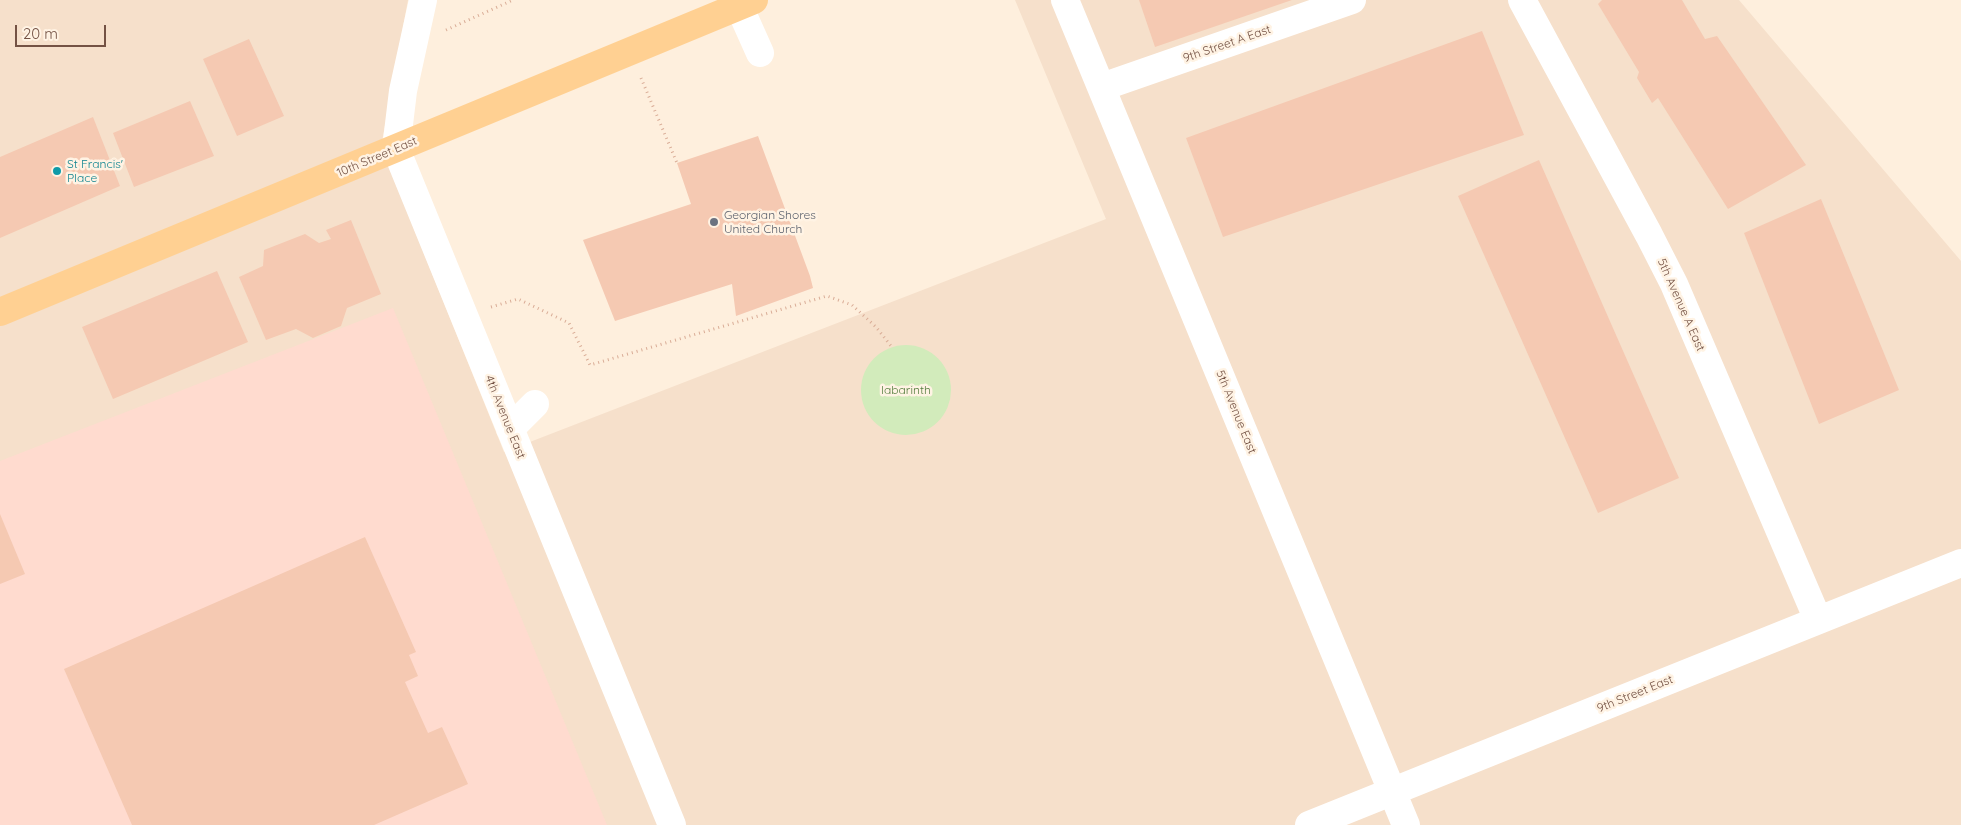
<!DOCTYPE html>
<html>
<head>
<meta charset="utf-8">
<style>
  body { margin:0 }
  #map { position:relative; width:1961px; height:825px; overflow:hidden; background:#feefdd; font-family:Quicksand,sans-serif }
  canvas { display:block }
  .scale { position:absolute; left:15px; top:25px; width:91px; height:22px; box-sizing:border-box; border:2px solid #745244; border-top:0; padding-left:6px; font-size:15px; line-height:18px; white-space:nowrap; color:#745244; -webkit-text-stroke:4px #fff3e4; paint-order:stroke }
</style>
</head>
<body>
<div id="map">
<canvas width="1961" height="825"></canvas>
<div class="scale">20 m</div>
</div>
<script>
const context = document.querySelector('canvas').getContext('2d');
context.lineJoin = 'round';
function fill(path, color) {
  context.fillStyle = color;
  context.fill(path, 'evenodd');
}
function stroke(path, color, width, dash) {
  context.strokeStyle = color;
  context.lineWidth = width;
  context.lineCap = dash ? 'butt' : 'round';
  context.setLineDash(dash || []);
  context.stroke(path);
}
function write(font, color, halo, rows, align = 'center') {
  context.font = font + ' Quicksand,sans-serif';
  context.lineWidth = 5;
  context.setLineDash([]);
  context.textBaseline = 'middle';
  context.strokeStyle = halo;
  context.fillStyle = color;
  for (const [text, x, y, turn = 0] of rows) {
    context.save();
    context.translate(x, y);
    context.rotate((+turn || 0) * Math.PI / 180);
    context.textAlign = isNaN(turn) ? turn : align;
    if (halo) context.strokeText(text, 0, 0);
    context.fillText(text, 0, 0);
    context.restore();
  }
}
const residential = new Path2D(`
  M0,0H408L381,147L504,452L1106,219L1015,0H1739L1961,261V825H0Z`);
const commercial = new Path2D(`
  M393,308L607,825H0V461Z`);
const green = new Path2D(`
  M861 390a45 45 0 1 1 90 0a45 45 0 1 1-90 0Z`);
const building = new Path2D(`
  M1139,0H1292L1155,47Z
  M1602,0H1682L1705,39L1717,36L1806,165L1728,209L1658,98L1652,103L1637,78L1639,72L1598,4Z
  M1482,31L1524,135L1223,237L1186,138Z
  M249,39L284,116L237,136L203,59Z
  M190,101L214,156L134,187L113,133Z
  M93,117L120,186L0,238V157Z
  M758,136L810,276L813,288L736,316L732,284L615,321L583,240L691,204L677,163Z
  M1539,160L1679,478L1598,513L1458,196Z
  M1821,199L1899,390L1819,424L1744,233Z
  M351,220L381,294L347,308L341,326L313,338L296,329L266,340L239,277L263,266L264,250L305,234L319,243L331,239L326,230Z
  M217,271L248,342L113,399L82,327Z
  M0,514L25,574L0,584Z
  M365,537L416,652L409,655L418,676L405,682L428,733L442,727L468,784L374,825H132L64,669Z`);
const path = new Path2D(`
  M446,30L513,0
  M641,78L677,163
  M491,307L518,299L569,323L590,365L827,296L852,305L876,327L891,346`);
const minor = new Path2D(`
  M423,0L403,91L396,149L672,825
  M1065,0L1406,825
  M1522,0L1649,235L1674,284L1818,620
  M739,6L760,53
  M1102,87L1352,0
  M510,429L535,404
  M1309,825L1961,563`);
const major = new Path2D(`
  M0,312L754,0`);
const markers = [
  [57,171,5,"#0f9aa8"],
  [714,222,5,"#6b7280"]
];
const streetNames = [
  ["9th Street A East",1227,44,-19],
  ["10th Street East",377,157,-23],
  ["5th Avenue A East",1681,305,66],
  ["5th Avenue East",1236,412,68],
  ["4th Avenue East",505,417,68],
  ["9th Street East",1635,694,-22]
];
const cultureNames = [
  ["St Francis'",67,164],
  ["Place",67,178]
];
const worshipNames = [
  ["Georgian Shores",724,215],
  ["United Church",724,229]
];
const parkNames = [
  ["labarinth",906,390]
];
fill(residential, '#f6e0cb');
fill(commercial, '#ffdbcf');
fill(green, '#d2ebbb');
fill(building, '#f5c9b2');
stroke(path, '#d9ac96', 3, [1, 4]);
stroke(minor, '#fff', 28);
stroke(major, '#ffd092', 28);
for (const [x, y, r, color] of markers) {
  const dot = new Path2D();
  dot.arc(x, y, r, 0, 2 * Math.PI);
  context.fillStyle = color;
  context.fill(dot);
  stroke(dot, '#fff3e4', 2);
}
write('12px', '#745244', '#fff3e4', streetNames);
write('12px', '#0d838f', '#fff3e4', cultureNames, 'left');
write('12px', '#5b616d', '#fff3e4', worshipNames, 'left');
write('12px', '#527b3b', '#fff3e4', parkNames);
</script>
</body>
</html>
